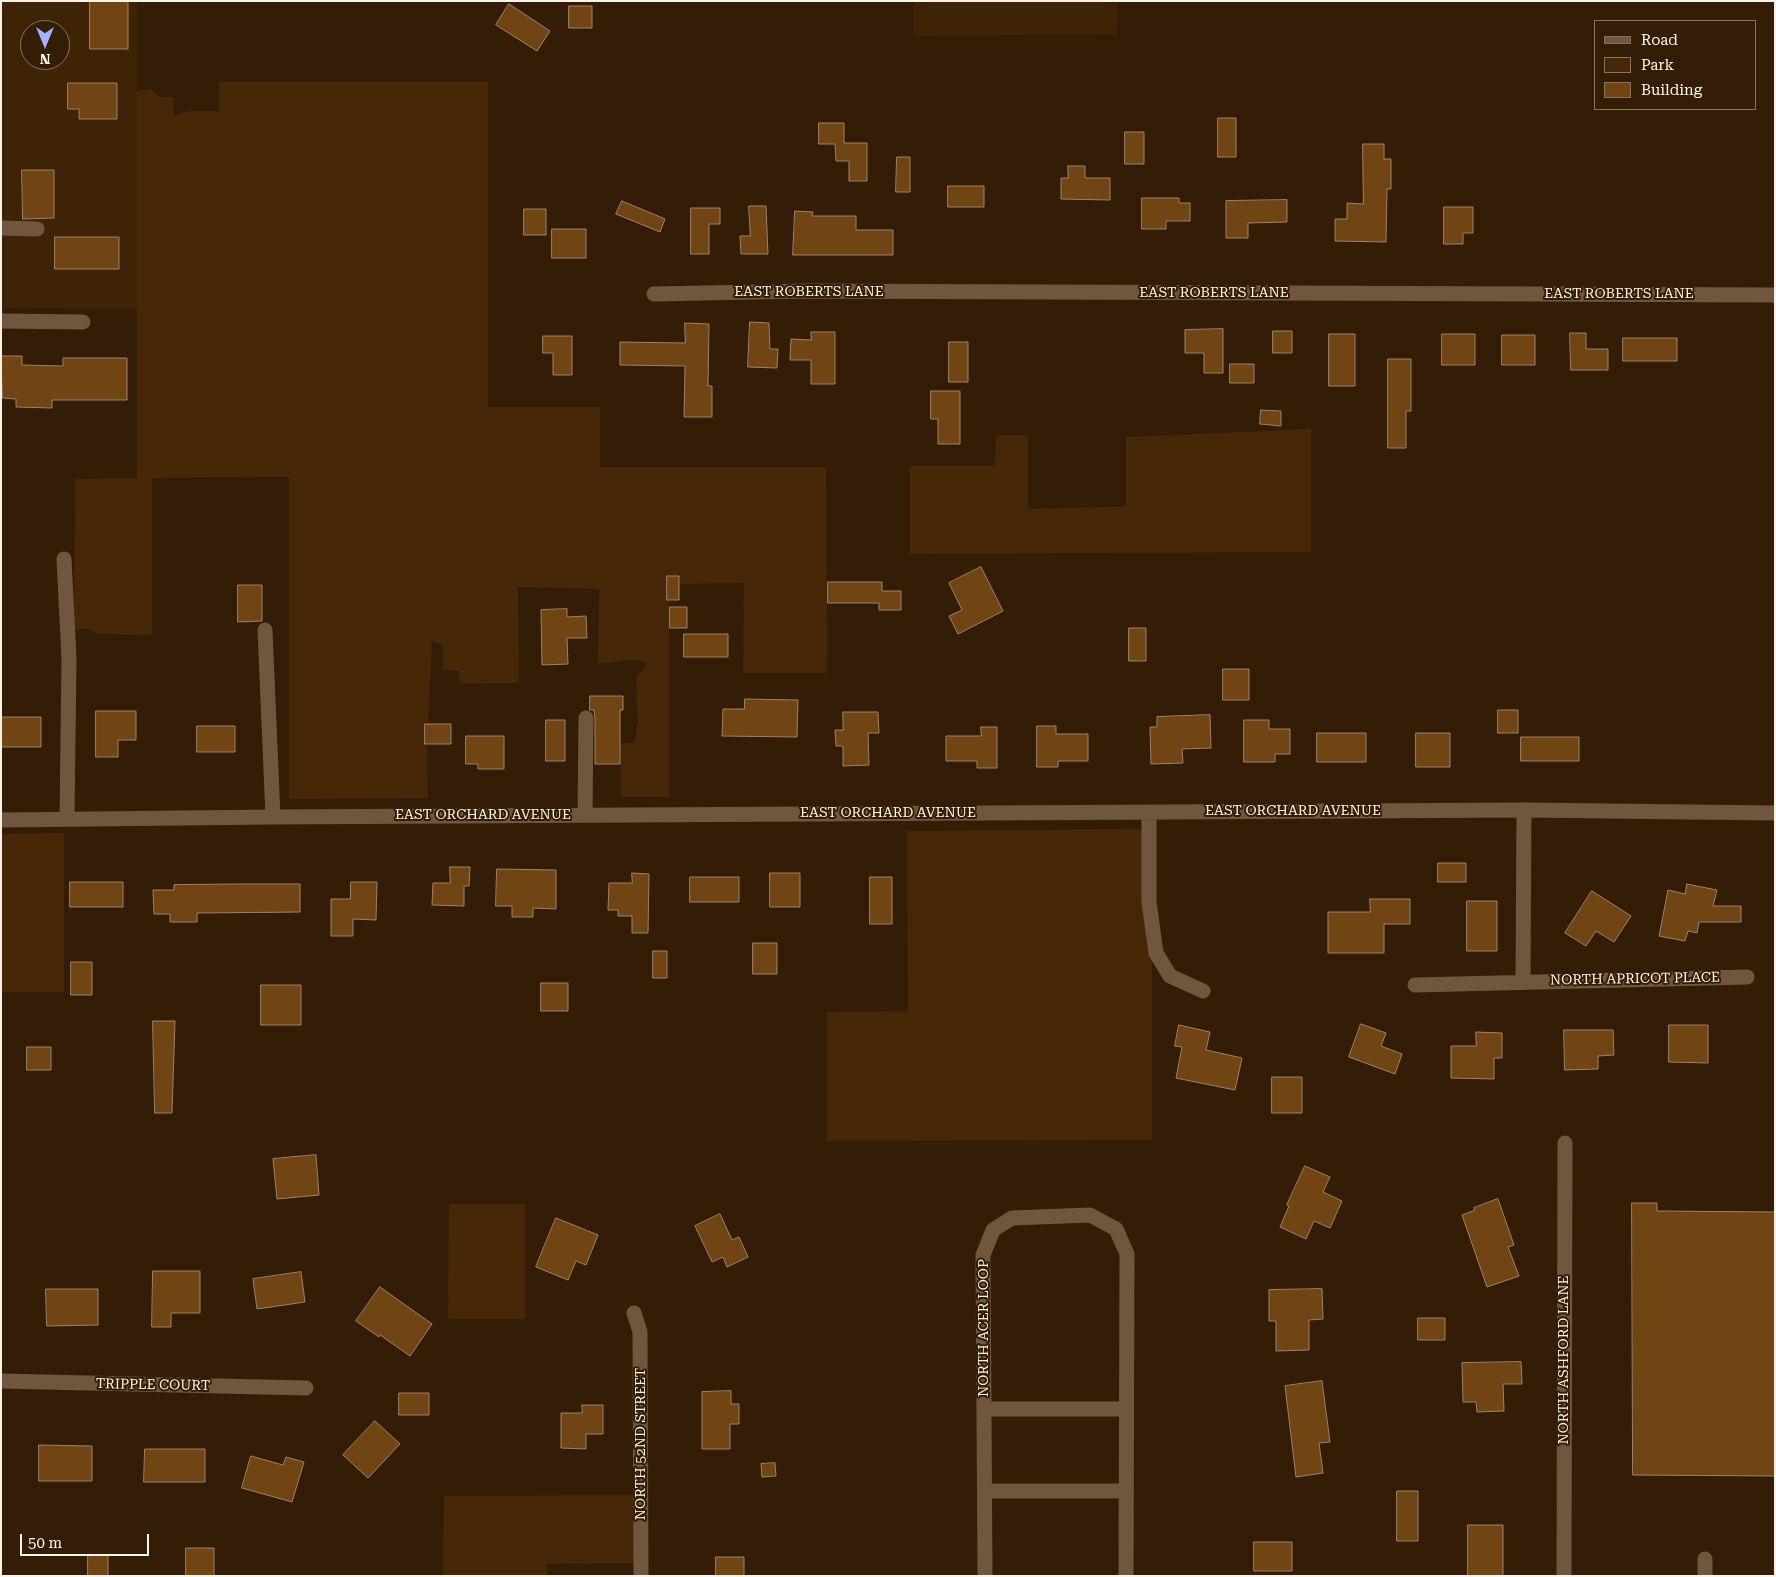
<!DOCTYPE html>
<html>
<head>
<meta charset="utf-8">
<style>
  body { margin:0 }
  #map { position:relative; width:1776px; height:1577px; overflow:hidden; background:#331d07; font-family:"Roboto Serif",serif }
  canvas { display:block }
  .frame { position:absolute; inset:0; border:2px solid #fff2e8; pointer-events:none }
  .legend { position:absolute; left:1594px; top:20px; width:162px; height:90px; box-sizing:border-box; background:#331d07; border:1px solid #857261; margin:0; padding:6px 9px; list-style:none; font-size:15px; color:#fff2e8 }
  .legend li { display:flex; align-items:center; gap:10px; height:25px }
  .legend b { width:25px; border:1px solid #857261 }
  .north { position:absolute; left:20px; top:20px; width:50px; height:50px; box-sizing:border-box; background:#331d07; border:1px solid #857261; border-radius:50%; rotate:180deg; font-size:14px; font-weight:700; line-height:20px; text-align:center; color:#fff2e8 }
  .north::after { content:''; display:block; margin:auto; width:18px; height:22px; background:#a0b3fd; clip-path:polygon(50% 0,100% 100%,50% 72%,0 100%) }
  .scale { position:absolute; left:20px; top:1534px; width:129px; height:22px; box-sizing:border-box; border:2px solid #fff2e8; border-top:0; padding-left:6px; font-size:15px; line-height:18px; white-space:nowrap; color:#fff2e8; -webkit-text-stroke:4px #331d07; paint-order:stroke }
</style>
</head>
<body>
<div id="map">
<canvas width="1776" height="1577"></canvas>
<div class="frame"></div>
<ul class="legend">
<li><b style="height:6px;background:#70563f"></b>Road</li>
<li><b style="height:14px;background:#462809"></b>Park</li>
<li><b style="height:14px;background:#714414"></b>Building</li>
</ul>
<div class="north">N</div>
<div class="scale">50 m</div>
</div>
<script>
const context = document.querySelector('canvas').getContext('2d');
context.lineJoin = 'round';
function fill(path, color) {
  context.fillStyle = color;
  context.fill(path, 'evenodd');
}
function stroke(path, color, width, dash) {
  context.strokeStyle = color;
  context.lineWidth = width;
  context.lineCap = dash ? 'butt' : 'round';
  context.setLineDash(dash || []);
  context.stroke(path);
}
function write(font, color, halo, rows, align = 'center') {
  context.font = font + ' "Roboto Serif",serif';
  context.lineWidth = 4;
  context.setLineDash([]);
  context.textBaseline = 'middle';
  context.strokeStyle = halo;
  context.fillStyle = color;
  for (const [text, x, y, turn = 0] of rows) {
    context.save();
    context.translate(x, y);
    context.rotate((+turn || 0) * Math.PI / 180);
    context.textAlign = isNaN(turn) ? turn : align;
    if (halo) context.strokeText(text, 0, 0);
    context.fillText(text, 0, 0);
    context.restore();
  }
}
const built = new Path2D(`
  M1,1H137V309L1,308ZM30,30H60V60H30Z
  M914,1H1118L1117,34L913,36Z`);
const green = new Path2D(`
  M219,82H488V407H600V467H826L827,673H743L744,583L669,584V797H621L620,743H635L638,719L636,677L646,666L645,662C633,658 627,661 615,662C610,663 604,663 598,663L599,589L518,587L519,683L460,684L459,671L443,670V646L432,641L427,744L428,798L289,799V477L152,478V635L99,634L88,629H74L75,479L137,478V91L151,89L159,97H173L174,116L189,111H219Z
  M1311,429V552L910,554V466H995L996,435H1028V509L1126,506V437Z
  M1152,829V1140L827,1141V1012L908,1011L907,831Z
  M64,833V992H1V834Z
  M449,1204H525V1319H448Z
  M639,1495L638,1563L547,1564V1576H443L444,1496Z`);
const building = new Path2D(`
  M90,1H128V49H90Z
  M509,4L550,31L537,51L496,25Z
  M569,6H592V28H569Z
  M68,83H117V119H79V109H68Z
  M1218,118H1236V157H1218Z
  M819,123H844V143H867V181H849V161H836L835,144H819Z
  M1125,132H1144V164H1125Z
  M1363,144H1384V159H1391V189H1387L1386,242L1335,241V219H1347V203L1363,204Z
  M897,157H910V192H896Z
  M1068,166H1085V178H1110V200L1061,199V178H1068Z
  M22,170H54V218L23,219Z
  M948,186H984V207H948Z
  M1142,198H1179V203H1190V221H1166V229H1142Z
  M1287,200V222L1248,223V238H1226V201Z
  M622,201L665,219L660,232L616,214Z
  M749,206H766L768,254H741L740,236H750Z
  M1444,207H1473V233H1463V244H1444Z
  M691,208H720V224H709V254H691Z
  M524,209H546V235H524Z
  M795,211L813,212L812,216H856V230H893V255H793Z
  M552,229H586V258H552Z
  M55,237H119V269H55Z
  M750,322L769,323L770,349H778L777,368L748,367Z
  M685,323L709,324L708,386H712V417H684L685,366L620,365V342L685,343Z
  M1223,329V373H1204V353H1185V330Z
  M1273,331H1292V353H1273Z
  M811,332H835V384H811V360H790L791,339L811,340Z
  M1570,333H1586V349H1608V370H1571Z
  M1329,334H1355V386H1329Z
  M1442,334H1475V365H1442Z
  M1502,335H1535V365H1502Z
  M543,336H572V375H553V353H543Z
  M1623,338H1677V361H1623Z
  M949,342H968V382H949Z
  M1,356H22V365L63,366V358H127V400H52V408L16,407V399L3,398Z
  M1388,359H1411V411H1406V448H1388Z
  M1230,364H1254V383H1230Z
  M931,391H960V444H938V419H931Z
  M1261,410L1281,411V426L1260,424Z
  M981,567L1003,611L958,634L949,616L962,610L949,583Z
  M667,576H679V600H667Z
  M828,582H882V591H901V610H879V603H828Z
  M238,585H262V621L238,622Z
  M670,607H687V628H670Z
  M567,609V617L586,616L587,638H567L568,664L542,665L541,610Z
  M1129,628H1146V661H1129Z
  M684,634H728V657H684Z
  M1223,669H1249V700H1223Z
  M590,696H623V710H620V764H595V718L594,710H590Z
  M745,699L798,700L797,737L722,736L723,709H744Z
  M1498,710H1518V733H1498Z
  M96,711H136V740H118V757H96Z
  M843,712H878L879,733H868L869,765L843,766V746H836L835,730H843Z
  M1210,715L1211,748L1182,749L1183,763L1151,764L1150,727H1157V717Z
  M1,717H41V747H1Z
  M546,720H565V761H546Z
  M1244,720H1269V729H1290V754H1275V762H1244Z
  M425,724H451V744H425Z
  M197,726H235V752H197Z
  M1037,726H1056V734H1088V761H1058V767H1037Z
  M981,727H997V768H977V761H946V736H981Z
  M1317,733H1366V762H1317Z
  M1416,733H1450V767H1416Z
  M466,736H504V769H478V764H466Z
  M1521,737H1579V761H1521Z
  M1438,863H1466V882H1438Z
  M450,867H470L469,886H464V906L432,905L433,883H450Z
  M497,869L556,870V909L533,908V917H512V906H496Z
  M632,873L649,874L648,933H632V916H618V910H608L609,883H632Z
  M770,873H800V907H770Z
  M690,877H739V902H690Z
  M870,877H892V924H870Z
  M70,882H123V907H70Z
  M351,882H377L376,920L353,919V936H331V899H350Z
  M240,884H300V912L197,913V922H170V914H154L153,890H174V885Z
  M1687,884L1717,890L1713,906H1741V922H1699L1697,933L1688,931L1685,941L1659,936L1668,890L1685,894Z
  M1592,891L1631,916L1614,942L1596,931L1586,946L1565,933Z
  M1370,899H1410V924H1384V953H1328V912H1370Z
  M1467,901H1497V951H1467Z
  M753,943H777V974H753Z
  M653,951H667V978H653Z
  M71,962H92V995H71Z
  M541,983H568V1011H541Z
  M261,985H301V1025H261Z
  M153,1021H175L172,1113H155Z
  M1361,1024L1386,1033L1381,1046L1402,1054L1395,1074L1349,1057Z
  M1179,1025L1210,1032L1206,1050L1242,1058L1235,1090L1176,1078L1182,1047L1175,1046Z
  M1669,1025H1708V1063L1669,1062Z
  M1564,1030H1613L1614,1055L1598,1056V1069L1565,1070Z
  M1476,1032L1502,1033V1058H1494V1079L1451,1078V1046H1476Z
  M27,1047H51V1070H27Z
  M1272,1077H1302V1113H1272Z
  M316,1155L319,1195L277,1199L273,1159Z
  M1305,1166L1330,1177L1323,1192L1342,1201L1330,1228L1314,1221L1306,1239L1280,1227L1289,1206L1287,1205Z
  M1498,1199L1514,1245L1508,1247L1519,1276L1487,1287L1462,1215L1475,1210L1474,1208Z
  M1632,1203H1657V1211L1775,1212V1476L1633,1475Z
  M720,1214L732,1240L739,1237L748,1257L727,1267L723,1257L712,1262L695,1226Z
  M556,1218L598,1235L586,1265L576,1261L568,1280L536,1267Z
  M153,1271H200V1313H171V1327H152Z
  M301,1272L305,1302L257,1309L253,1279Z
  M380,1287L432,1324L410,1356L380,1335L379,1337L356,1321Z
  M46,1289H98V1325L47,1326Z
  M1322,1289L1323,1319L1309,1320V1350L1276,1351V1321H1269V1290Z
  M1418,1318H1445V1340H1418Z
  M1521,1362L1522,1384H1503L1504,1411L1477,1412L1476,1402H1463L1462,1363Z
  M1322,1381L1330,1442L1319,1443L1323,1473L1296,1477L1285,1386Z
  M731,1391V1404H739V1424H730V1449H702V1392Z
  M399,1393H429V1415H399Z
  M582,1405H603V1434H586V1449L561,1448V1413H582Z
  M375,1421L400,1444L368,1478L343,1455Z
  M39,1445L92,1446V1481H39Z
  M145,1449H205V1482H144Z
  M251,1456L283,1465L286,1457L304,1462L292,1502L242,1488Z
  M775,1463L776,1476L762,1477L761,1464Z
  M1397,1491H1418V1541H1397Z
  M1468,1525H1503V1576H1468Z
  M1254,1542H1292V1571H1254Z
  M186,1548H214V1576H186Z
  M88,1555H108V1576H88Z
  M716,1557H744V1576H716Z`);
const minor = new Path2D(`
  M1,228L37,229
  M654,294L806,291L1775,295
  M1,321L83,322
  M64,559L69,658L67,819
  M265,630L273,817
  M1149,812V902L1156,953L1170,976L1203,991
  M585,815L586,718
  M1,820L273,817L1524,810L1775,813
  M1523,981L1524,810
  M1415,985L1747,977
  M634,1313L640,1332L641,1576
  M1,1381L306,1388
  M984,1409H1126
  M985,1491H1126
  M1705,1559V1576
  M985,1576L983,1255L993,1230L1012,1218L1090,1215L1116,1229L1127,1254L1126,1576
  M1564,1576L1565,1143`);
const streetNames = [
  ["EAST ROBERTS LANE",809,292],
  ["EAST ROBERTS LANE",1214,293],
  ["EAST ROBERTS LANE",1619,294],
  ["EAST ORCHARD AVENUE",1293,811],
  ["EAST ORCHARD AVENUE",888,813],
  ["EAST ORCHARD AVENUE",483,815],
  ["NORTH APRICOT PLACE",1635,979,-1],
  ["NORTH ACER LOOP",984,1328,-90],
  ["NORTH ASHFORD LANE",1564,1360,-90],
  ["TRIPPLE COURT",153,1385,1],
  ["NORTH 52ND STREET",641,1444,-90]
];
fill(built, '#3e2307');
fill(green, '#462809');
fill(building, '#714414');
stroke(building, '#9d826b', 1);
stroke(minor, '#70563f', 15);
write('14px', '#fff2e8', '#331d07', streetNames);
</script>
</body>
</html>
